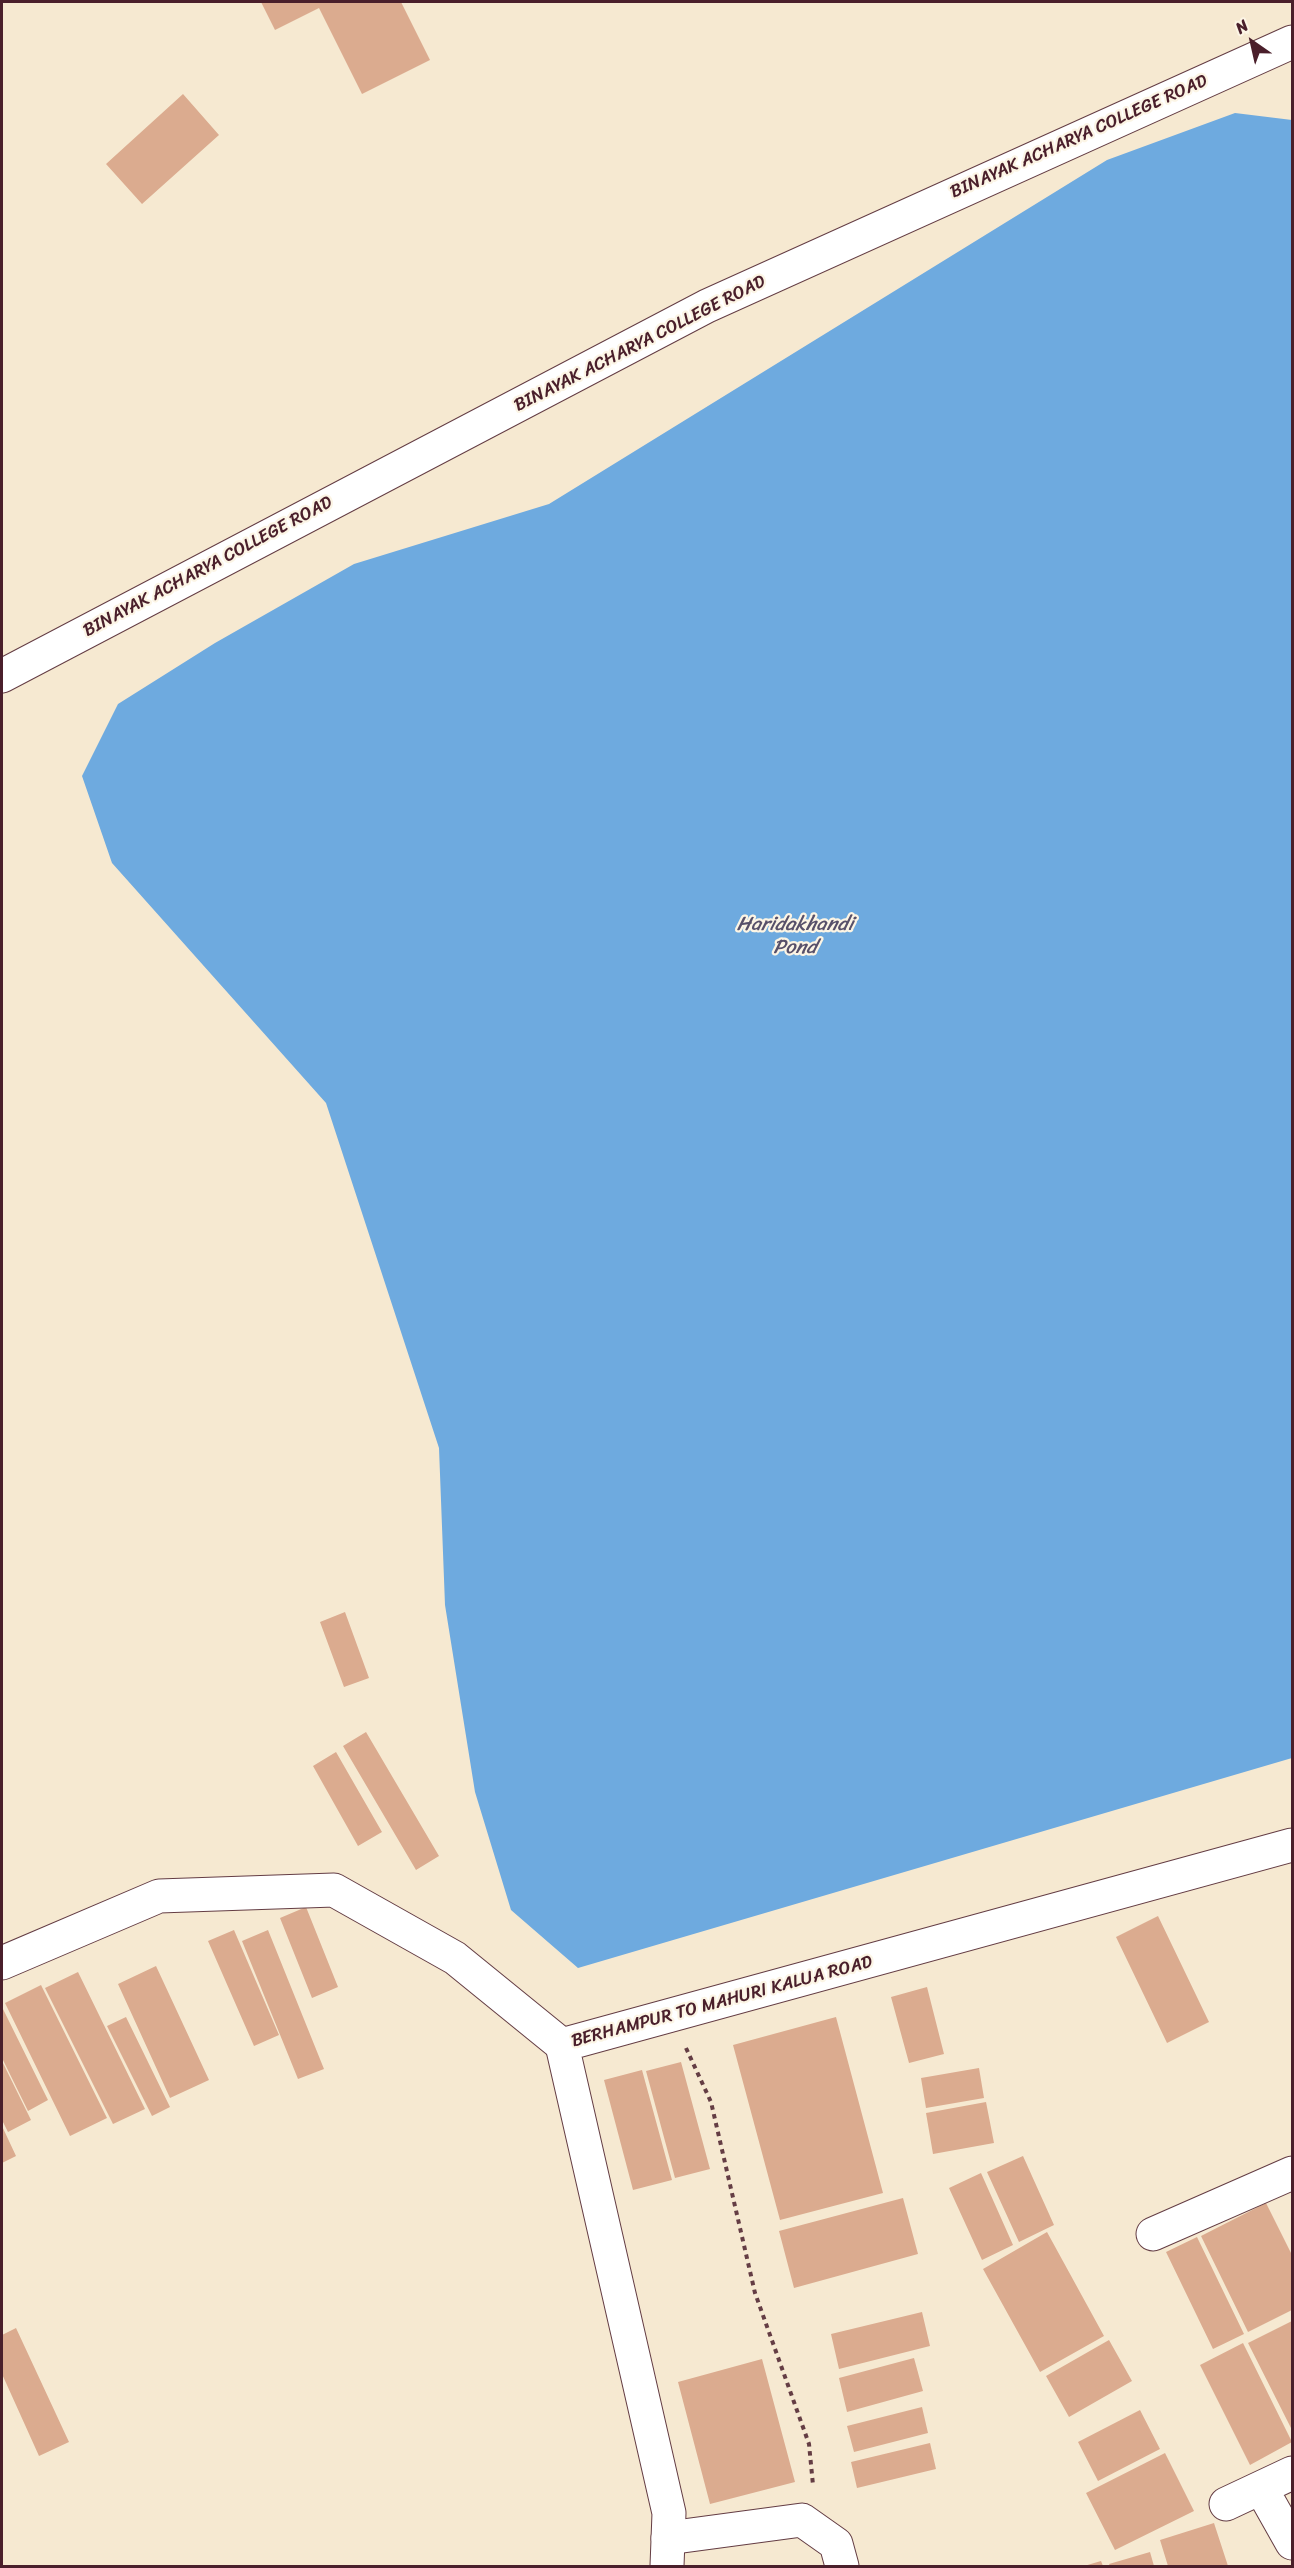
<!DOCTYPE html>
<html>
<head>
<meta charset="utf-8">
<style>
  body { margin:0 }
  #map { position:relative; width:1294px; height:2568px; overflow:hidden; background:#f6e9d1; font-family:Sriracha,sans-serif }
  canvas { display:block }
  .frame { position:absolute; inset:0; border:3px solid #4a1f2b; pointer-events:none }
  .north { position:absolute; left:1222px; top:12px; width:60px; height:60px; -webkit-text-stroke:4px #fcf5e5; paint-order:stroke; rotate:326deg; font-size:16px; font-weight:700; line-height:24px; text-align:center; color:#4a1f2b }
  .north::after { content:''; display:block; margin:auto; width:21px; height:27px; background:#4a1f2b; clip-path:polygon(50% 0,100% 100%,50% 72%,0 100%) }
</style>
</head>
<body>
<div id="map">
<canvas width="1294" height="2568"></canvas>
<div class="frame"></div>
<div class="north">N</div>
</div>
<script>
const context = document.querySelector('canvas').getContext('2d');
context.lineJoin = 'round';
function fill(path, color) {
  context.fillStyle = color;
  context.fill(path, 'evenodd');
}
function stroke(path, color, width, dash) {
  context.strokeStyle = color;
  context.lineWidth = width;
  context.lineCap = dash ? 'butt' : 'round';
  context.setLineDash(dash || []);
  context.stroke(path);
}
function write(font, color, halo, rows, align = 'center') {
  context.font = font + ' Sriracha,sans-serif';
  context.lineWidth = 4.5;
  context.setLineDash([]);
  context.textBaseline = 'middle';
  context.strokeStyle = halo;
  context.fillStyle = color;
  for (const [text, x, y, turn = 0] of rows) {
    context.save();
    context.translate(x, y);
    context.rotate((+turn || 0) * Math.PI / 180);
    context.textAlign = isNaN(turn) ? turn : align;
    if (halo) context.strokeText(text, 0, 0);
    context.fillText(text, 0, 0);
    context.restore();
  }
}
const water = new Path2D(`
  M1235,113L1292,120V1758L578,1968L511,1910L475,1792L445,1605L439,1448L326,1103L112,863L82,776L118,704L215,643L354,564L549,504L1107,160Z`);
const building = new Path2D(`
  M261,2H401L430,60L362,94L319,8L275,30Z
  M183,94L219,135L142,204L106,164Z
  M345,1612L369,1678L344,1687L320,1622Z
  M366,1732L439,1856L416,1870L343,1746Z
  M336,1752L382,1832L358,1846L313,1766Z
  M306,1907L338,1987L312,1998L280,1918Z
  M1158,1916L1209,2022L1167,2043L1116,1937Z
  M234,1930L279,2035L254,2046L208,1941Z
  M268,1930L324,2069L298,2079L242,1941Z
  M156,1966L209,2080L170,2098L118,1984Z
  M78,1972L145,2109L113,2124L45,1988Z
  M41,1985L107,2118L70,2136L5,2003Z
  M927,1987L944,2054L909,2063L891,1997Z
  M2,2007L48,2100L28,2111L2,2058Z
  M126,2017L170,2107L152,2116L107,2026Z
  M836,2017L883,2193L780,2220L733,2045Z
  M2,2061L31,2120L8,2132L2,2120Z
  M681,2062L710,2169L675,2178L646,2071Z
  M979,2068L984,2098L926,2108L921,2078Z
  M642,2070L672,2180L633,2190L604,2080Z
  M986,2102L994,2143L933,2154L926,2113Z
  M2,2126L16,2156L2,2163Z
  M1023,2156L1054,2225L1019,2242L987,2172Z
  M981,2173L1013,2245L982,2260L949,2188Z
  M903,2198L918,2254L794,2288L779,2231Z
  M1266,2203L1292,2255V2310L1248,2332L1201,2236Z
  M1047,2232L1104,2336L1040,2372L983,2269Z
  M1197,2237L1244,2334L1213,2349L1166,2252Z
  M922,2312L930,2346L839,2369L831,2334Z
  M1292,2321V2430L1248,2343Z
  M16,2328L69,2442L39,2456L2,2374V2335Z
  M1109,2340L1132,2381L1069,2417L1046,2376Z
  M1243,2343L1292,2442L1250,2465L1200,2365Z
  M914,2358L923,2391L847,2412L839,2378Z
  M762,2359L795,2482L710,2504L678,2382Z
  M922,2407L928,2433L854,2452L847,2426Z
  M1140,2410L1160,2449L1098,2481L1078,2442Z
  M930,2443L936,2469L857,2488L851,2462Z
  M1165,2453L1194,2511L1115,2550L1086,2493Z
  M1214,2523L1228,2566H1168L1160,2540Z
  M1150,2552L1154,2566H1110L1109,2564Z
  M1101,2561L1103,2566H1084Z`);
const path = new Path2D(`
  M686,2048L711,2102L755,2293L809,2444L813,2485`);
const street = new Path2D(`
  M2,676L707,306L1292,42
  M2,1963L159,1896L334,1890L455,1958L562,2045
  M1153,2234L1292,2173
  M1261,2488L1292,2543
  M1226,2504L1292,2473
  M668,2538L802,2520L836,2544L842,2566`);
const secondary = new Path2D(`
  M667,2566L669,2513L562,2045L1292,1845`);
const streetNames = [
  ["BINAYAK ACHARYA COLLEGE ROAD",1079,137,-24],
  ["BINAYAK ACHARYA COLLEGE ROAD",640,344,-27],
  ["BINAYAK ACHARYA COLLEGE ROAD",208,567,-28],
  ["BERHAMPUR TO MAHURI KALUA ROAD",722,2002,-15]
];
const waterNames = [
  ["Haridakhandi",795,925],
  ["Pond",795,948]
];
fill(water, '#6eaadf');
fill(building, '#dbab8f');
stroke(street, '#643d44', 35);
stroke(secondary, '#643d44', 35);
stroke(path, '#643d44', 4, [4.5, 4.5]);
stroke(street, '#fff', 33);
stroke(secondary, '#fff', 33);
write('18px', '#4a1f2b', '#fcf5e5', streetNames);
write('italic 20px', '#57506a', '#fcf5e5', waterNames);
</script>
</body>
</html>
